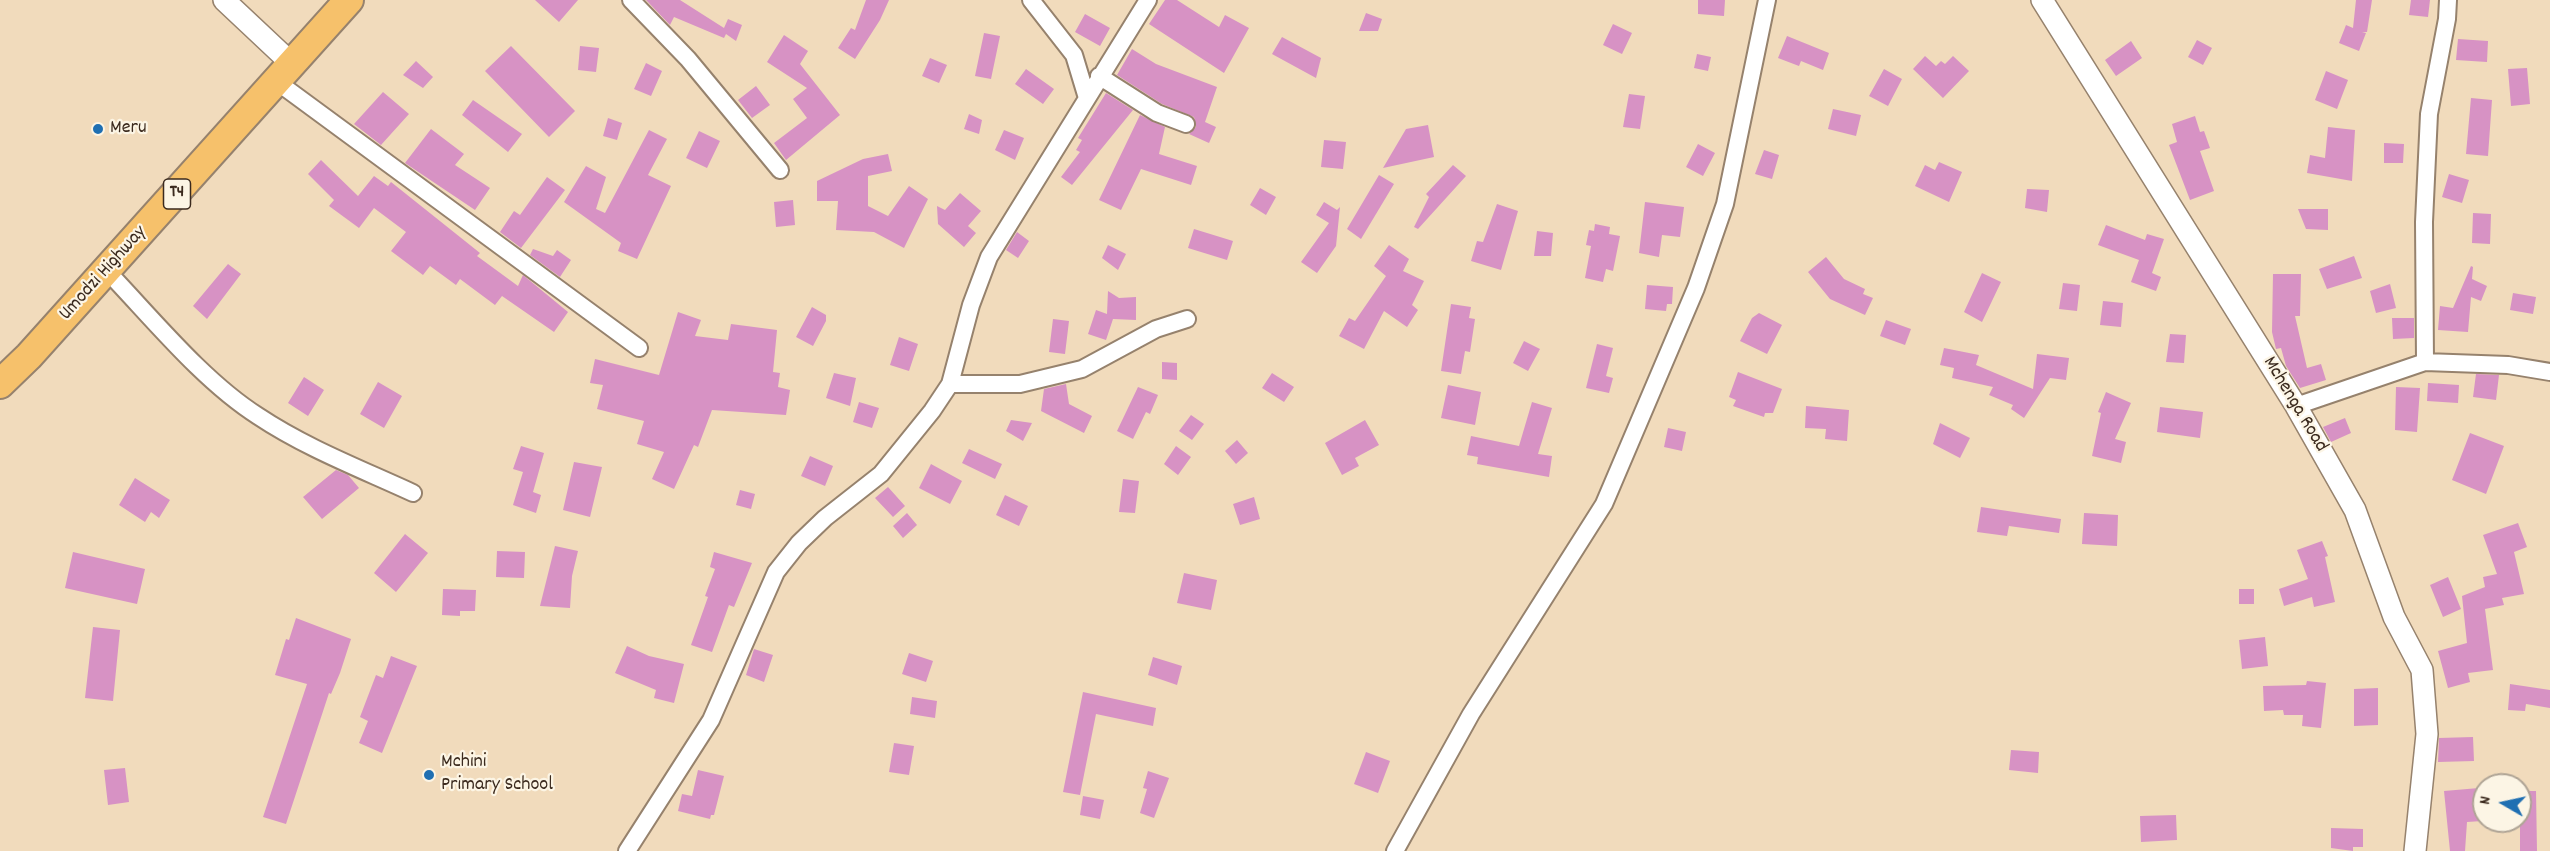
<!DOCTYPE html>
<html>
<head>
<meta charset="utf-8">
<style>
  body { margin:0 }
  #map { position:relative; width:2550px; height:851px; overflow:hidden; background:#f1dbbc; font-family:Dekko,sans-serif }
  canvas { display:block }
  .north { position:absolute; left:2472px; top:773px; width:60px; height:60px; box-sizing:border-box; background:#fcf5e5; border:2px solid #afa495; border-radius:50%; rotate:279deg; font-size:16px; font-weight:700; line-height:24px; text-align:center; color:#3b2a1e }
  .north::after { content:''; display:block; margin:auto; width:21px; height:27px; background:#1f6fb2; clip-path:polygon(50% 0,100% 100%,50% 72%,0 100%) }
</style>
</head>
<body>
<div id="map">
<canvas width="2550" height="851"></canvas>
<div class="north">N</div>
</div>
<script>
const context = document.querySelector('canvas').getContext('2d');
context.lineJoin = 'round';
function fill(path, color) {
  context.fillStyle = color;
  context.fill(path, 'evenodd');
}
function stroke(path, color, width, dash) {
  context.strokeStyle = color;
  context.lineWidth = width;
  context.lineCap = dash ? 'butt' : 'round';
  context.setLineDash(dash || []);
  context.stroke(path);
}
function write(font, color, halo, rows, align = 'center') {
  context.font = font + ' Dekko,sans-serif';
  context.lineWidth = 4.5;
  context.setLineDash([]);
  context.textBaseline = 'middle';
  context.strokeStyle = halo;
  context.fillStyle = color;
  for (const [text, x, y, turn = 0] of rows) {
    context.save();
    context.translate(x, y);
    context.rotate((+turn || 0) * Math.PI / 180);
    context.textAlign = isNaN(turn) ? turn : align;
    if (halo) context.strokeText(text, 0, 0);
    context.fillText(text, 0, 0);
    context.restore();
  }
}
const building = new Path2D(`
  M535,0H578L559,22Z
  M646,0H680L724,28L728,19L742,25L736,41L726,34L724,38L674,17L670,25Z
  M866,0H889L880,20L855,59L838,48L851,28L855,30Z
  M1165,0H1177L1219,27L1225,15L1249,28L1224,73L1149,24Z
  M1698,0H1725L1724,16L1698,14Z
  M2356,0H2372L2367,32H2362L2366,33L2359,51L2339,43L2346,25L2353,28Z
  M2411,0H2430L2428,17L2409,15Z
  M1366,13L1382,19L1378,31H1359Z
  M1085,14L1110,28L1100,46L1075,32Z
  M1613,24L1632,33L1622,54L1603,45Z
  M984,33L1000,36L991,79L975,76Z
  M784,35L808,51L800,64L840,115L786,160L774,143L807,118L793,99L807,88L767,62Z
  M1787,36L1829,53L1823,70L1801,61L1799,66L1778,58Z
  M1282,37L1321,58L1316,78L1272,54Z
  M2458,39L2488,41L2487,62L2456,60Z
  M2197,40L2212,48L2203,65L2188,57Z
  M2131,41L2142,58L2116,76L2105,60Z
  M511,46L575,111L549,137L485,71Z
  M580,46L599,48L596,72L578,70Z
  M1132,49L1156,64L1217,87L1205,122L1216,127L1209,143L1189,134L1196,127L1194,117L1162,104L1117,75Z
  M1697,54L1711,57L1708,71L1694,68Z
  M1925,56L1936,66L1941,61L1945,64L1953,56L1969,71L1943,98L1913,69Z
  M930,58L947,65L939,83L922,76Z
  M416,61L433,77L423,88L403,75Z
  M646,63L662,71L651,96L634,89Z
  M2527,68L2530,104L2511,106L2508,69Z
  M1026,69L1054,89L1043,104L1015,84Z
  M1884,69L1902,79L1888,106L1869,96Z
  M2326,71L2348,80L2337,109L2315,100Z
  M756,86L770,105L752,118L738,100Z
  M383,92L409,114L381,145L354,124Z
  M1106,93L1133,110L1072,185L1061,177L1080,152L1076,150L1082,140L1078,138Z
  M1629,94L1645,96L1640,129L1623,127Z
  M2471,98L2492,100L2488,156L2466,154Z
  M473,100L522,134L508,152L462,115Z
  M1833,109L1861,115L1856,136L1828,129Z
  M969,114L982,120L979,134L964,129Z
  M1140,115L1165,127L1159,154L1197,166L1191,185L1141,169L1121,210L1099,200Z
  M2195,116L2200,132L2204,131L2210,148L2200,151L2214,191L2190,200L2169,145L2177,142L2172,124Z
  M608,118L622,123L617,140L603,136Z
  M1428,125L1434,157L1383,168L1406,129Z
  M2328,127L2355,130L2352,181L2307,173L2310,155L2325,158Z
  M431,129L464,154L455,165L490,188L475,210L405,163Z
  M649,130L667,139L648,175L671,186L637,259L618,251L621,243L564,202L586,166L606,177L596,209L605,213Z
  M1004,130L1024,138L1015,160L995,150Z
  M699,131L720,141L707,168L686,158Z
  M1324,140L1346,142L1343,169L1321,167Z
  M2384,143L2404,144L2403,163H2384Z
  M1698,144L1715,153L1703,176L1686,167Z
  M1764,150L1779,155L1772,179L1755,174Z
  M888,154L892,171L868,176V206L888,216L909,186L928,199L904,248L874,232L836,230L838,201H817V181L863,159Z
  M321,160L358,196L374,176L388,186L391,182L480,253L477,256L518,286L523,275L568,312L554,332L502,296L495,305L460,279L456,285L430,266L423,275L391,251L406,232L374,208L359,228L329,206L334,200L308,174Z
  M1939,162L1962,172L1949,202L1915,186L1925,165L1935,170Z
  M1453,165L1466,176L1418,229L1414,227L1429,197L1426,194Z
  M2449,174L2469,180L2462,203L2442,197Z
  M1379,175L1394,184L1361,239L1347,229Z
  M547,177L565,190L521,248L500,232L514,211L520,215Z
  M1260,188L1276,197L1266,215L1250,205Z
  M2027,189L2049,190L2047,212L2025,208Z
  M960,193L981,211L968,226L976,233L964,247L938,224L937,206L945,210Z
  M793,200L795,225L776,227L774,202Z
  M1324,202L1337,210L1340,207L1336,246L1317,273L1301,262L1329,223L1316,215Z
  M1645,202L1684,207L1680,237L1662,235L1659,257L1639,253Z
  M1497,204L1518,211L1501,270L1471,261L1477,241L1483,242Z
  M2298,209H2328V230L2306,229Z
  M2473,213L2491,214L2490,244L2472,243Z
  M1595,224L1610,227L1609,234L1620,236L1613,271L1606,269L1603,282L1585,278L1591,246L1586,245L1589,230L1594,231Z
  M2106,225L2145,240L2147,234L2164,239L2152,273L2161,277L2156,291L2131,282L2139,260L2098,245Z
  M1194,229L1233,241L1227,260L1188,248Z
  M1537,231L1553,233L1551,256H1534Z
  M1017,232L1029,241L1018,258L1006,250Z
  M1108,245L1126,254L1118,270L1102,258Z
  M1389,245L1409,259L1403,271L1424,281L1412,305L1418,310L1407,327L1384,311L1364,349L1339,336L1349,318L1355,321L1386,276L1374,266Z
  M533,249L553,256L557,250L571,260L560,277L530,255Z
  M2354,256L2362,278L2327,289L2319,269Z
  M1826,257L1844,279L1865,289L1863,294L1873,298L1865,315L1830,299L1808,272Z
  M228,264L241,274L207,319L193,306Z
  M2471,266L2473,267L2472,279L2487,286L2481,301L2471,297L2468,332L2438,330L2440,306L2453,308Z
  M1982,273L2001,282L1982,322L1964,312Z
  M2273,274H2301L2300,316H2295L2307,368L2321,364L2326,380L2300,388L2286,366L2281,348L2276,349L2272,332Z
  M2063,283L2080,285L2077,311L2059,309Z
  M2390,284L2396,308L2376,313L2370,291Z
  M1647,285L1673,287L1672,304H1667L1666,311L1645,309Z
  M1108,291L1119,298L1136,297V320L1113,319L1106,340L1088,334L1096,310L1107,314Z
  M2513,293L2536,297L2533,314L2510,310Z
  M2103,301L2123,303L2121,327L2100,325Z
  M1451,304L1471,307L1469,318L1475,319L1470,352L1465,351L1461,374L1441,371Z
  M812,307L826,315V321L813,346L796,337Z
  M678,312L701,320L695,336L728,340L731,324L777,330L773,372L780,373L778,387L790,390L786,415L712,410L698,447L694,445L674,489L652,479L664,452L637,444L644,421L597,409L603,385L590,383L595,359L659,375Z
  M1759,313L1782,325L1767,354L1740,341L1752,318Z
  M2392,318H2414V338L2393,339Z
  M1053,319L1069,321L1065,354L1049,352Z
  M1886,320L1911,329L1905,345L1880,336Z
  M2170,334L2186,335L2184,363L2166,362Z
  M899,337L918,344L909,371L890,365Z
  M1524,341L1540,349L1528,371L1513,363Z
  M1597,344L1613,348L1606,376L1613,378L1609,393L1586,388Z
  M1944,348L1979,355L1976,365L2033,389L2037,354L2069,358L2066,380L2050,378L2024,418L2011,409L2013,405L1989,395L1993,387L1952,378L1954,368L1940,365Z
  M1162,362L1177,363V380L1162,379Z
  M1738,372L1782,389L1773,413H1765L1764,417L1733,406L1736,400L1729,397Z
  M834,373L856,378L850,406L826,398Z
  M1272,373L1294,387L1284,402L1262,388Z
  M2476,374L2499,375L2496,400L2473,397Z
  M304,377L324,390L308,416L288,403Z
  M378,382L402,396L384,428L360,414Z
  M2428,383L2459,385L2458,403L2427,401Z
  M1066,384L1069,404L1092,416L1084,433L1041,411L1044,389Z
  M1448,385L1481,392L1475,425L1441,418Z
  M1138,387L1158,395L1150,414L1146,412L1133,439L1117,431Z
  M2396,387L2420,388L2417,432L2395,430Z
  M2106,392L2131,403L2115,439L2126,442L2121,463L2092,456L2101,413L2098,412Z
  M859,402L879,408L872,428L853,422Z
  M1532,402L1552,408L1538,454L1552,456L1549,477L1477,464L1478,457L1467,455L1471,436L1519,446Z
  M1806,406L1849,410L1847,441L1825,439L1826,429L1805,428Z
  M2160,407L2203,412L2200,438L2157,432Z
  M1191,415L1204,424L1192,440L1179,431Z
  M2345,418L2351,433L2331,442L2323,427Z
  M1011,420L1032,423L1023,441L1006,431Z
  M1365,420L1379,445L1355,458L1359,466L1342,475L1325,443Z
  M1940,423L1970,438L1960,458L1933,444Z
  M1668,428L1686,432L1682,451L1664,447Z
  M2470,433L2504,446L2486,494L2452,480Z
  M1237,440L1248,453L1236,464L1225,451Z
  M521,446L544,453L533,492L541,495L536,513L513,505L523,472L513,469Z
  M1176,446L1191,457L1178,475L1164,464Z
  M969,449L1002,464L995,479L962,463Z
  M810,456L833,466L825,486L801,476Z
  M574,462L602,467L590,517L563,510Z
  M931,464L962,481L950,504L919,488Z
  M336,470L348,475L359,488L322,519L303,497Z
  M135,478L170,500L159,518L151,512L145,522L119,505Z
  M1123,479L1139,481L1135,513L1119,512Z
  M888,487L905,506L893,517L875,498Z
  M740,490L755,494L751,509L736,505Z
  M1005,495L1028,506L1019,526L996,515Z
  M1254,497L1260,519L1240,525L1233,504Z
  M1981,507L2061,519L2059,533L2009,526L2007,536L1977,532Z
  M907,513L917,525L903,538L893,526Z
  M2084,513L2118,515L2117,546L2082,544Z
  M2518,523L2527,547L2514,552L2524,594L2502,598L2504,605L2485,609L2493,670L2468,673L2470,682L2448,688L2438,651L2467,643L2462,596L2485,587L2483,577L2497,574L2483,535Z
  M405,534L428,553L396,592L374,573Z
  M2322,541L2328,556L2325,557L2335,602L2314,607L2312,597L2284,606L2279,589L2308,579L2297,550Z
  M555,546L578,551L572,576L570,608L540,606Z
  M497,551L525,552L524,578L496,577Z
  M73,552L145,569L137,604L65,588Z
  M714,552L752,563L734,607L729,605L712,652L691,645L708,597L705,596L715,569L710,567Z
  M1184,573L1217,580L1211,610L1177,603Z
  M2448,577L2461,609L2443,617L2430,585Z
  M443,589L476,590L475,611H460V616L442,615Z
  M2239,589H2254V604H2239Z
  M296,618L351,639L340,673L331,694L329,693L286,824L263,817L307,684L275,675L286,639L289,640Z
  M93,627L120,630L113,701L85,698Z
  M2265,637L2268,666L2242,669L2239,640Z
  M627,646L649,656L684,664L674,703L654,698L656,690L615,673Z
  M754,649L773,655L764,682L746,675Z
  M909,653L933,661L926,682L902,674Z
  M391,656L417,666L382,753L359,743L368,721L360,717L376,675L383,678Z
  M1153,657L1182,666L1177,685L1148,675Z
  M2307,681L2326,683L2321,728L2302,726L2303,715H2284L2283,710L2264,711L2263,686L2306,685Z
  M2510,684L2550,690V708L2526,704L2525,711L2508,710Z
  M2378,688V725L2354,726V689Z
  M1083,692L1156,708L1153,726L1096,714L1080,795L1063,792Z
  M912,697L937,701L935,718L910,714Z
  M2473,737L2474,761L2438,762L2439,738Z
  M894,743L914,746L909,775L889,772Z
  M2011,750L2039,752L2038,773L2009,770Z
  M1366,752L1390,761L1378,793L1354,784Z
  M125,768L129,802L108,805L104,770Z
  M698,770L724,776L714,815H711L710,819L678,811L682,794L692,796Z
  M1148,771L1169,778L1154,818L1140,813L1147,789L1143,788Z
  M2479,788L2482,821L2467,822L2465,851H2450L2444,791Z
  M2520,791H2536L2537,851H2520Z
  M1083,796L1104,800L1100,819L1080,815Z
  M2176,815L2177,840L2141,842L2140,816Z
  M2331,828L2363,829V847H2353V851L2331,848Z`);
const minor = new Path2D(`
  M631,0L688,59L780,170
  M1031,0L1074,55L1087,98
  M1099,76L1157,113L1186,124
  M276,81L639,348
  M107,271C152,318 203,381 258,416C306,448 361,469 413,493
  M2425,362L2424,222L2429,114L2447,19L2448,0
  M950,384H1020L1082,369L1156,329L1187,319
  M2296,406L2425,362L2508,365L2550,372
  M627,851L711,720L776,572L799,543L825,518L881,474L932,411L950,384L971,305L989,257L1148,0
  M1395,851L1471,714L1604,504L1696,288L1725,204L1767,0`);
const tertiary = new Path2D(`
  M224,0L291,63
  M2042,0L2296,406L2355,510L2394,617L2422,670L2427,734L2415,851`);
const trunk = new Path2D(`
  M0,384L29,356L349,0`);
const markers = [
  [98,129,6,"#1f6fb2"],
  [429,775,6,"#1f6fb2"]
];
const shields = [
  [177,194,27]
];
const shieldNames = [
  ["T4",177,194]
];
const poiNames = [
  ["Meru",110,129],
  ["Mchini",441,763],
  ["Primary School",441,786]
];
const streetNames = [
  ["Umodzi Highway",104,274,-48],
  ["Mchenga Road",2294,405,59]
];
fill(building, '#d792c4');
stroke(minor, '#96826d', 20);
stroke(tertiary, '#96826d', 24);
stroke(trunk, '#96826d', 32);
stroke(minor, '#fff', 16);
stroke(tertiary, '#fff', 21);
stroke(trunk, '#f6c16b', 28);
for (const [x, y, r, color] of markers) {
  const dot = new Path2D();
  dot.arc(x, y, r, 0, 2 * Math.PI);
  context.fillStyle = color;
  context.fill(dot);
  stroke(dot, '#fcf5e5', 2);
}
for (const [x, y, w] of shields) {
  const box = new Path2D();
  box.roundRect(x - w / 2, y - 15, w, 30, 4.5);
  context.fillStyle = '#fcf5e5';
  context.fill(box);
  stroke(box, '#3b2a1e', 1.5);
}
write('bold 18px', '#3b2a1e', null, shieldNames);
write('20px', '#3b2a1e', '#fcf5e5', poiNames, 'left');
write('20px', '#3b2a1e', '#fcf5e5', streetNames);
</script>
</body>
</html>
